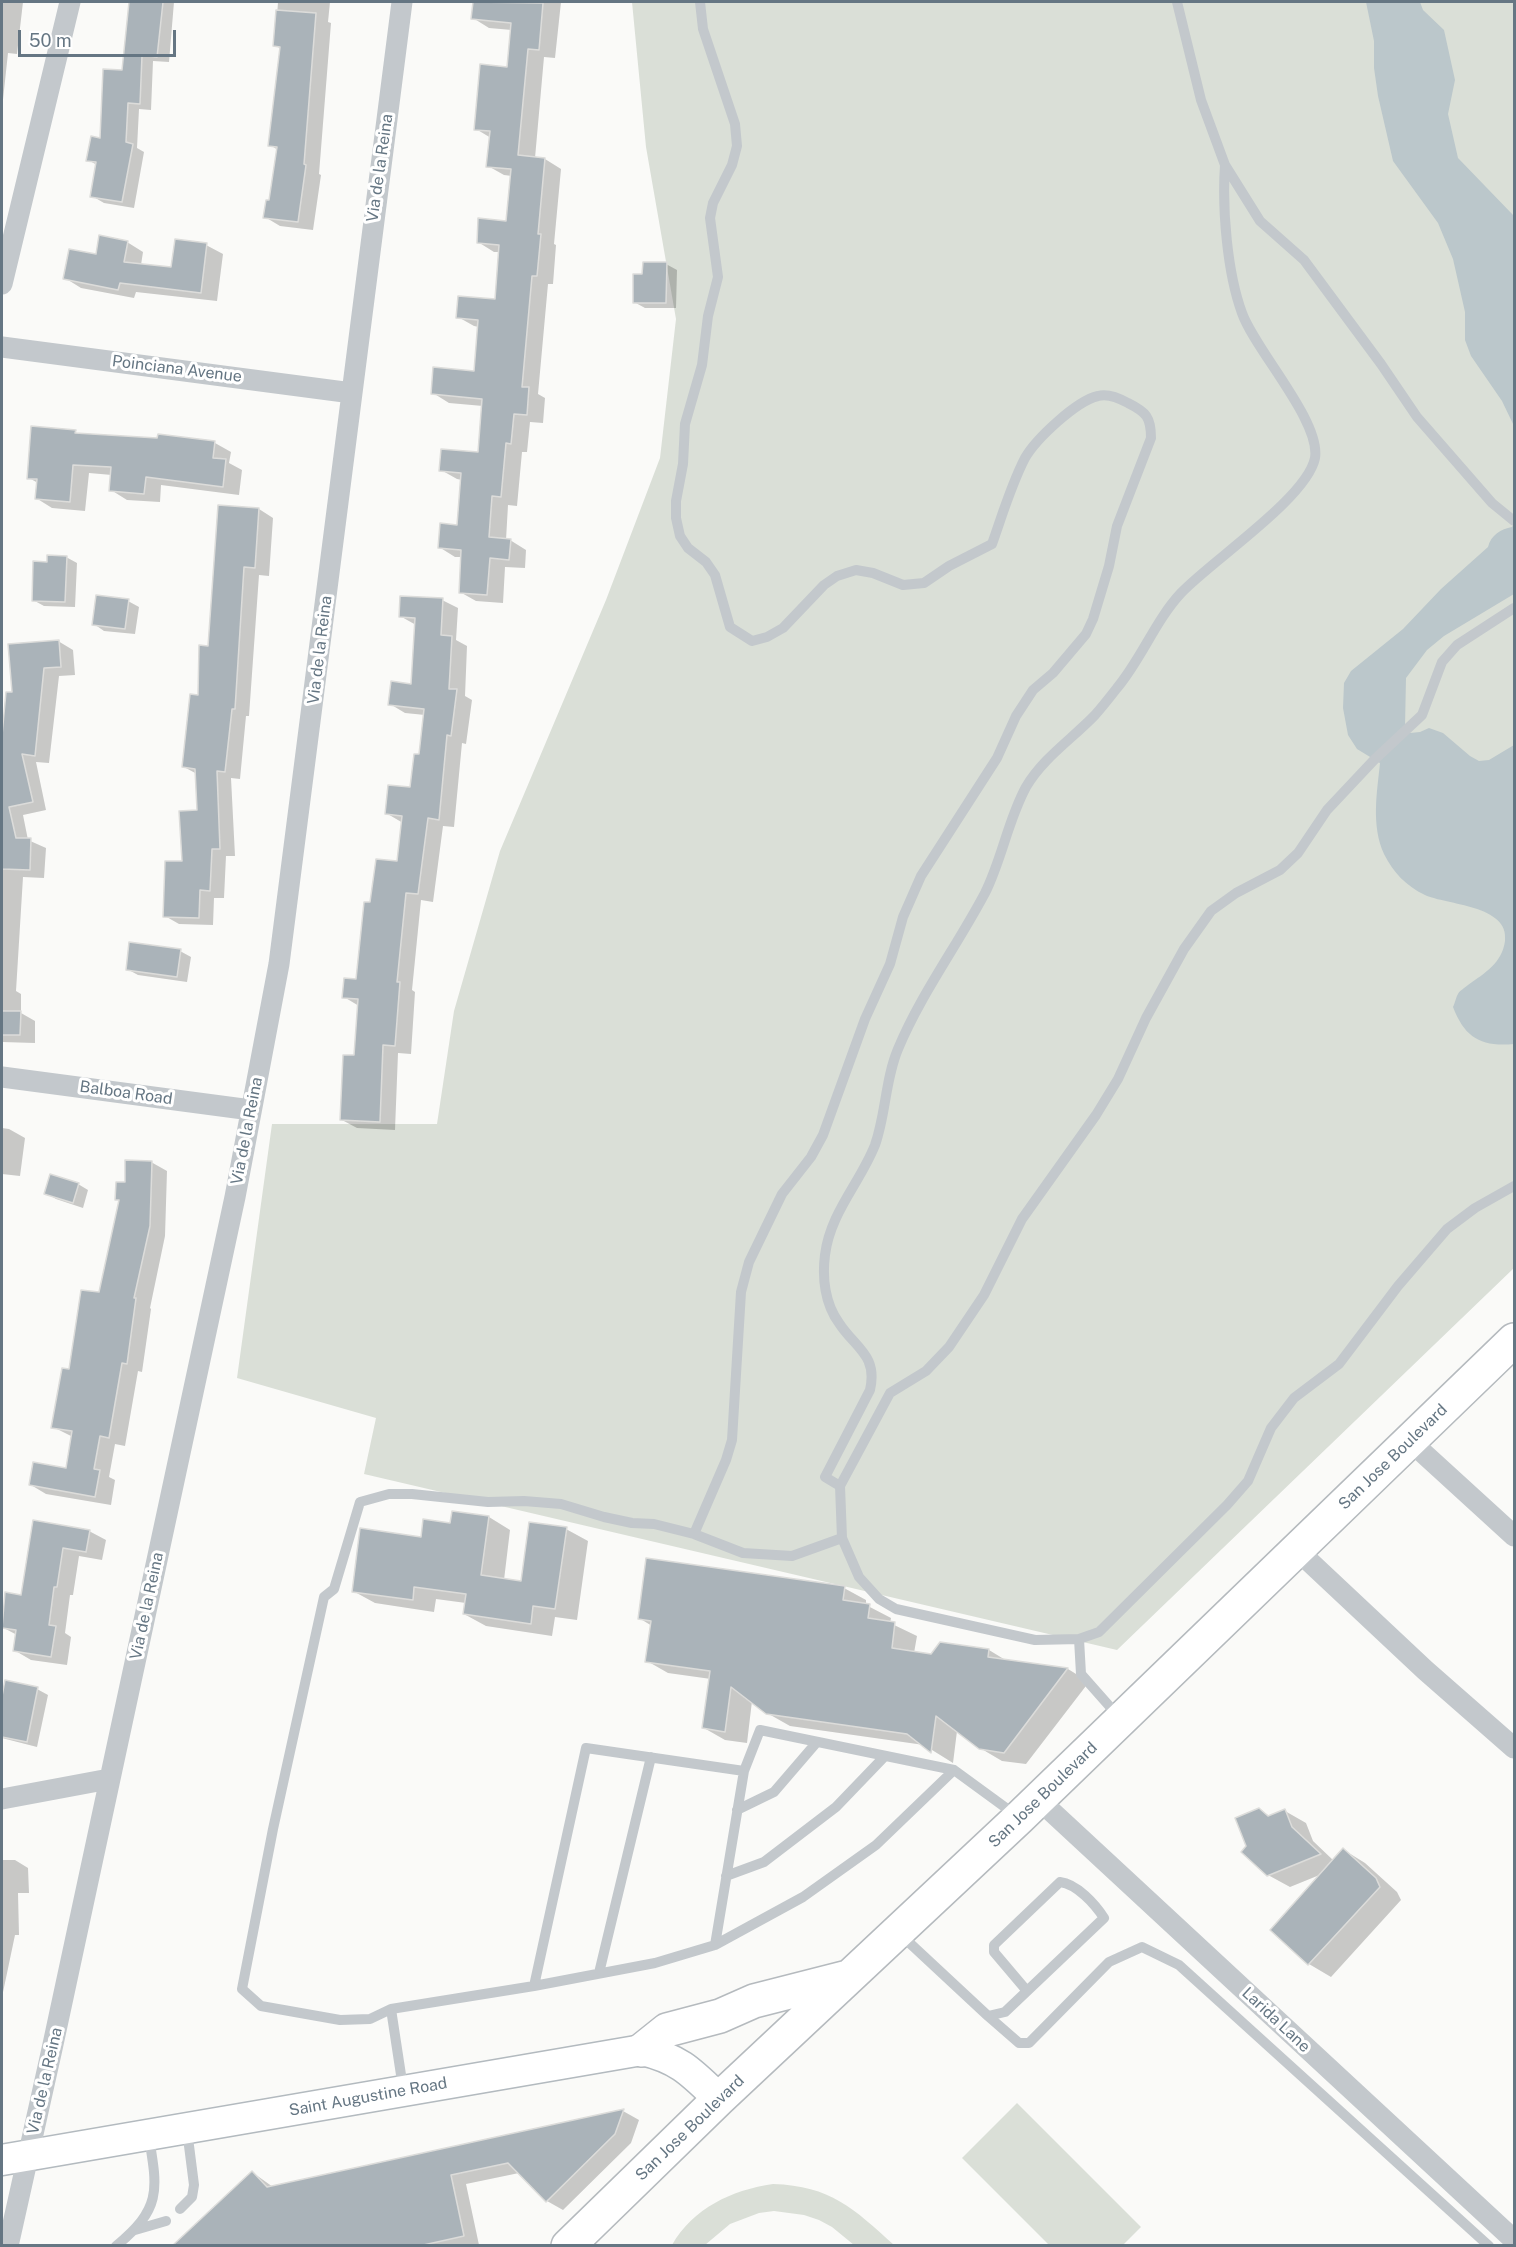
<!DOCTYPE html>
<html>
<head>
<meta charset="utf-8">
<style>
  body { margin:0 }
  #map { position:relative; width:1516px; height:2247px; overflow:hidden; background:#fafaf8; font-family:"Public Sans",sans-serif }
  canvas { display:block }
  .frame { position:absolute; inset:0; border:3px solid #657683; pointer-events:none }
  .scale { position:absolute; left:18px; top:30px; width:158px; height:27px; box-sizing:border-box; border:3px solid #657683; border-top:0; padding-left:8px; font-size:18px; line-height:21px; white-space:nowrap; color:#657683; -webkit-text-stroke:4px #fff; paint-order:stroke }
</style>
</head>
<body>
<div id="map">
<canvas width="1516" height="2247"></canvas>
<div class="frame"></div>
<div class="scale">50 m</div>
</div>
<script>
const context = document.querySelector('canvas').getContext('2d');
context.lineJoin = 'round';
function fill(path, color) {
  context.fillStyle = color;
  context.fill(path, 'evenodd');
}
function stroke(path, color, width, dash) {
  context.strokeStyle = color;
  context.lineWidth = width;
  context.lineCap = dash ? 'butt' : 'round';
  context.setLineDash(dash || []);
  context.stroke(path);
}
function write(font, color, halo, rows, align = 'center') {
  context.font = font + ' "Public Sans",sans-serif';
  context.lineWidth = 6;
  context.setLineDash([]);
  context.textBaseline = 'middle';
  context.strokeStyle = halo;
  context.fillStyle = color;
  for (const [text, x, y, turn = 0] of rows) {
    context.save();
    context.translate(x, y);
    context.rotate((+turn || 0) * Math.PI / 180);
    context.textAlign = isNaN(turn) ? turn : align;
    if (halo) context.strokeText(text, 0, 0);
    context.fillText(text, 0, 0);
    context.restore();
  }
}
const green = new Path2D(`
  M632,2H1514V1268L1117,1650L364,1474L376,1418L237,1378L272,1124H437L454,1011L500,851L606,600L660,458L676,319L646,147Z
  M1017,2103L1141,2227L1123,2245H1049L962,2158Z
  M773,2184C831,2186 853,2208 894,2245H854L832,2227L819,2220L804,2215L774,2211L759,2213L730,2224L705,2245H672C693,2208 732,2190 773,2184Z`);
const water = new Path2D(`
  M1366,2H1420L1423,10L1444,30L1455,80L1448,114L1458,158L1514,216V426L1502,401L1471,356L1465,340V312L1453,259L1438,223L1393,161L1378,96L1374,68V41Z
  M1514,524V594L1444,636L1427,650L1406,678L1405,727L1410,733L1420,732L1429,728L1443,733L1470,756L1479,761L1489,760L1514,745V1044C1481,1047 1465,1038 1453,1007C1455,1003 1456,997 1458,994C1460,990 1465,988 1468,985C1485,973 1502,963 1505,941C1510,905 1446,905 1425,895C1406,886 1393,872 1384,854C1371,825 1377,793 1380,763L1357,749L1348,735L1343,708L1344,683L1351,671L1403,629L1441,589L1488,547C1491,535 1501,529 1512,527Z`);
const shadow = new Path2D(`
  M2,2H23L17,54L8,53L2,109Z
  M131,2H174L169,62L153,61L151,110L139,109L137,148L144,152L134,208L104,203L92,196L97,165L88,160L101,140L124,71Z
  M278,2H330L328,22L331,23L319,174L321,175L313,230L280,226L265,217L271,202L278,150L270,145L281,49L275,45Z
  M474,2H561L555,58L544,57L535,158L545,159L561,169L554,244L556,245L553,284H548L538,394L545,398L543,423L530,422L527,452H522L517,506L508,505L506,540H510L526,550L525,568L505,567L503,603L476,601L460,592L462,557H455L439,547L458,526L462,480L457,479L441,470L479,453L483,406L449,403L433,393L475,373L479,327L474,326L458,317L497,301L500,252H494L478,242L507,222L512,176L504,175L488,166L491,138L476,129L508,68L512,30L489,28L473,18Z
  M127,242L143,252L141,265L173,269L206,245L223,254L217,301L136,292L134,298L81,288L65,278Z
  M666,264L677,270L676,308H645L634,302L644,276Z
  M75,432L81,435L215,443L231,452L229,463L242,470L239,495L161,485L160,502L127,500L111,490L112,475L89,473L85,511L52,508L36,498L38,483L29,478Z
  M259,509L273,518L269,576L259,575L249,716H246L240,779L231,778L235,856H226L224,898H214L213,925L179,924L165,916L199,811L197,774L184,767L210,647Z
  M66,557L77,563L75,607L44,606L33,600L48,563Z
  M442,600L458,608L456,640L467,646L465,696L472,700L466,744L462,743L454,827L443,826L433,902L421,900L412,990L415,992L411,1054L398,1053L395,1130L357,1128L342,1120L356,1057L359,1006L344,997L358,980L398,863L403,823L386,813L412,788L420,756L425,715L405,713L390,704L413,686L416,625L400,616Z
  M128,601L139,607L135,634L104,631L94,624Z
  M58,641L73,650L75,675L59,676L49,763L36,762L46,810L23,815L28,840L46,848L44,878L23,877L16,991L21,994V1013L35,1021V1043L2,1042V749L8,693L14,694Z
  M180,951L191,957L187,982L138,975L127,969Z
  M2,1128L9,1129L25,1138L20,1176L2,1174Z
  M151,1162L167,1171L165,1236L150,1308L151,1309L142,1372L138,1371L125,1446L115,1444L109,1477L115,1480L111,1505L46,1494L31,1485L67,1470L73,1437L53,1427L70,1371L100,1294L121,1202L117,1199L126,1184Z
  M78,1184L88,1190L83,1208L56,1199L46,1193Z
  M453,1512L489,1517L510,1530L504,1580L522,1582L566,1529L588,1541L577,1620L555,1617L552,1636L486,1626L464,1614L466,1603L436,1599L434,1612L375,1603L353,1591L422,1538L451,1525Z
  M34,1522L89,1531L106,1540L102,1560L79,1556L73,1595H70L65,1633L71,1637L67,1665L31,1660L14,1650L17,1635L2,1627L6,1594L22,1597Z
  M844,1588L866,1600V1605L891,1618L890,1623L917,1636L914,1653L932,1656L941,1644L989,1650L1007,1661L1068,1669L1089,1682L1026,1764L1002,1761L980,1748L957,1731L953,1763L924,1745L790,1726L767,1713L752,1701L747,1743L725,1740L704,1728L711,1679L668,1673L647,1661L652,1626L639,1618Z
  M6,1682L37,1689L48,1695L37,1747L2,1738V1704Z
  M1259,1809L1271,1817L1285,1811L1306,1823L1313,1841L1334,1861L1344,1850L1365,1863L1397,1892L1401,1900L1331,1977L1309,1964L1272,1929L1322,1874L1290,1887L1268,1875L1248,1846Z
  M2,1860H15L28,1868L29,1893H18L19,1935H15L2,1997Z
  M623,2111L639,2120L631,2143L563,2210L547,2201L519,2173L466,2184L479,2245L190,2246L252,2172L273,2187Z`);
const building = new Path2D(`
  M129,2H163L157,57L142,55L140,104L128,103L126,142L133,144L122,202L90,197L96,162L86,161L91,136L100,138L103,69L122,70Z
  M473,2L543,3L539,50L528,49L518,155L545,158L538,234H541L537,276H532L522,387H529L527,415L514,414L511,444L506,443L501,497L492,496L489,537L511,539L509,560L490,558L487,595L459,593L461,550L438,548L440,523L457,525L461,473L439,471L441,449L478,452L482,399L431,394L433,367L474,371L478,320L456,318L458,296L495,299L499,245L477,243L478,218L506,221L511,169L486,167L490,131L474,130L480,64L507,67L511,23L471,19Z
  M276,10L316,13L304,164L306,165L298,222L263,218L266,200H269L277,147L268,146L280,47L273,46Z
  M99,235L128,241L124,262L171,267L175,239L207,243L201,293L120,283L118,290L63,279L69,249L96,254Z
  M643,262H667L666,303H633V274H642Z
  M31,426L76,430L75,433L157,438L158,434L215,441L213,458L226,459L223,487L146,477L144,494L109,491L111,467L73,465L70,502L35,499L37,479H27Z
  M218,505L259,508L255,568L244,567L235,709H232L225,772L217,771L220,849H212L210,891L200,890L199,918L163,917L165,861H182L179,811L197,810L195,769L182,767L190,694L198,695L199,645L208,646Z
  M47,555L67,556L65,602L32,601L33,561L47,562Z
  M96,595L129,599L125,629L92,625Z
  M400,596L443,598L441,635L452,636L449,689H457L451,736L447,735L439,820L428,818L418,894L406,893L397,982H400L395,1046L383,1045L380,1122L340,1120L343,1055H354L358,999L342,998L344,978L356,979L364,902H370L376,859L397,861L402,816L385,814L388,785L410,787L414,754H419L424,709L388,705L391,681L411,684L415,618L399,617Z
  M59,640L61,667L44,668L35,756L22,754L33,802L9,807L16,838H31L30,870L2,869V735L6,692H12L8,644Z
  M129,942L181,949L177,977L126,970Z
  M2,1011H21L20,1035H2Z
  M125,1160L152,1161L150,1226L134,1298H136L127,1364L122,1363L109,1438L100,1436L94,1469L100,1470L95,1497L29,1485L33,1462L66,1468L72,1431L51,1428L62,1368L69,1369L81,1290L99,1292L119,1200H115L116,1182H125Z
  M50,1174L79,1183L73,1203L44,1194Z
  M452,1511L489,1516L481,1575L521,1581L529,1522L567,1527L555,1609L533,1606L531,1624L463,1614L466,1594L414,1587L413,1600L352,1592L360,1528L421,1537L423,1519L450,1523Z
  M33,1520L90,1530L86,1552L63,1548L57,1587H54L49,1625L56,1626L51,1657L13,1651L16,1630L2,1628L5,1592L21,1595Z
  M646,1558L845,1586L843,1600L870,1604L868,1618L895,1622L892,1648L931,1654L940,1642L989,1649L988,1657L1068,1668L1004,1753L979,1749L936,1716L931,1753L907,1734L766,1714L731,1687L725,1732L702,1728L710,1671L645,1662L651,1621L638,1619Z
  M5,1680L38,1687L27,1742L2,1737V1696Z
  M1259,1808L1268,1816L1285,1809L1292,1827L1321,1854L1267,1876L1241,1852L1246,1846L1235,1818Z
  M1343,1848L1376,1878L1380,1887L1308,1965L1270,1930Z
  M624,2109L615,2134L546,2202L508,2163L451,2175L464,2236L419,2246H172L252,2171L267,2187Z`);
const service = new Path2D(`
  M1177,2L1201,100L1225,165L1260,221L1304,260L1381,364L1417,417L1492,503L1514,521
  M1514,608L1457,645L1442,662L1422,715L1374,760L1327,810L1298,853L1280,870L1236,893L1211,911L1184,949L1146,1018L1118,1079L1096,1115L1022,1219L984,1295L949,1347L926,1371L890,1393L840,1486L842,1538L859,1577L879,1599L896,1609L1035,1640L1079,1639L1099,1632L1227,1505L1248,1481L1271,1428L1294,1398L1339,1364L1398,1286L1447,1229L1475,1208L1514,1186
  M840,1486L825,1477L870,1390C878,1355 855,1348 839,1323C825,1304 822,1278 825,1255C830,1213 860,1183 875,1145C886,1114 885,1080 898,1049C921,994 957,946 985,893C1002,859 1008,820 1026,787C1043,758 1072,739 1095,715C1103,706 1110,697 1117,688C1142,658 1155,621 1181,593C1211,561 1307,498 1315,458C1321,421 1255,350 1242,313C1227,272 1222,208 1225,165
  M694,1534L726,1460L732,1440L741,1292L749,1262L782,1194L811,1157L823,1135L865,1019L890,964L903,917L921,876L997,758L1016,716L1033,690L1053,673L1086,634L1093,619L1109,566L1117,526L1151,438C1151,417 1146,412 1128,403C1119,398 1108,393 1098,396C1076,401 1036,439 1025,458C1011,485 1002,516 992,544L949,566L924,583L903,585L873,573L856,570L837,576L824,585L783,628L767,637L752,641L730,627L715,575L706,562L688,548L680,536L676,518V501L683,464L685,424L702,365L708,316L718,277L710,218L713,203L732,165L737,146L735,124L703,29L700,2
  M1079,1639L1081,1674L1119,1717
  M737,1810L774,1792L817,1742
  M726,1876L764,1862L836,1807L885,1756
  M901,1935L988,2016L1005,2012L1104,1918C1095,1904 1077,1884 1060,1882L994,1945V1952L1027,1991
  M715,1945L744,1771
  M599,1973L651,1757
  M534,1986L655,1963L715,1945L803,1897L876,1845L954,1770
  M391,2009L370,2019L340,2020L261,2006L242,1989L273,1829L324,1597L334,1589L360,1502L389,1494H412L488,1502L524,1501L561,1504L604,1517L632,1523L654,1524L694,1534L743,1553L792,1556L842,1538
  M988,2016L1019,2043H1029L1109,1962L1142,1947L1179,1965L1489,2246
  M403,2088L391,2009L534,1986L586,1748L744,1771L760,1730L954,1770L1017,1816
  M180,2209L192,2197L194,2185L187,2130
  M135,2230L166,2221
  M116,2246C161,2209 158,2191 149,2138`);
const minor = new Path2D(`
  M2,284L70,2
  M2,347L352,393
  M2,1077L251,1110
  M1410,1441L1514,1536
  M1296,1549L1425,1670L1514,1748
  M2,1799L109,1779
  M1038,1799L1514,2240
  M8,2246L52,2049L235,1197L279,964L402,2`);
const secondary = new Path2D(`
  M2,2160L642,2050C680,2059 692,2073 719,2099`);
const primary = new Path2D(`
  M642,2050L667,2030L720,2016L754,2001L848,1977
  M568,2246L719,2099L1019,1818L1514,1340`);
const streetNames = [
  ["Via de la Reina",380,168,-82],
  ["Poinciana Avenue",177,369,7],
  ["Via de la Reina",320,650,-83],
  ["Balboa Road",126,1093,8],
  ["Via de la Reina",247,1131,-79],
  ["San Jose Boulevard",1393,1457,-44],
  ["Via de la Reina",147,1606,-78],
  ["San Jose Boulevard",1043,1795,-44],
  ["Larida Lane",1276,2020,43],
  ["Via de la Reina",45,2081,-77],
  ["Saint Augustine Road",368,2097,-10],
  ["San Jose Boulevard",690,2128,-44]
];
fill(green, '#dadfd7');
fill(water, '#bbc7cb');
fill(shadow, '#0003');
fill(building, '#aab3b9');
stroke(building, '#dcdcda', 1.5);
stroke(secondary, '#b3babf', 33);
stroke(primary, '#b5babe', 36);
stroke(service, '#c3c8cc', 10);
stroke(minor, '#c3c8cc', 21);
stroke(secondary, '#fff', 30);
stroke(primary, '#fff', 33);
write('16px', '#657683', '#fff', streetNames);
</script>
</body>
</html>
